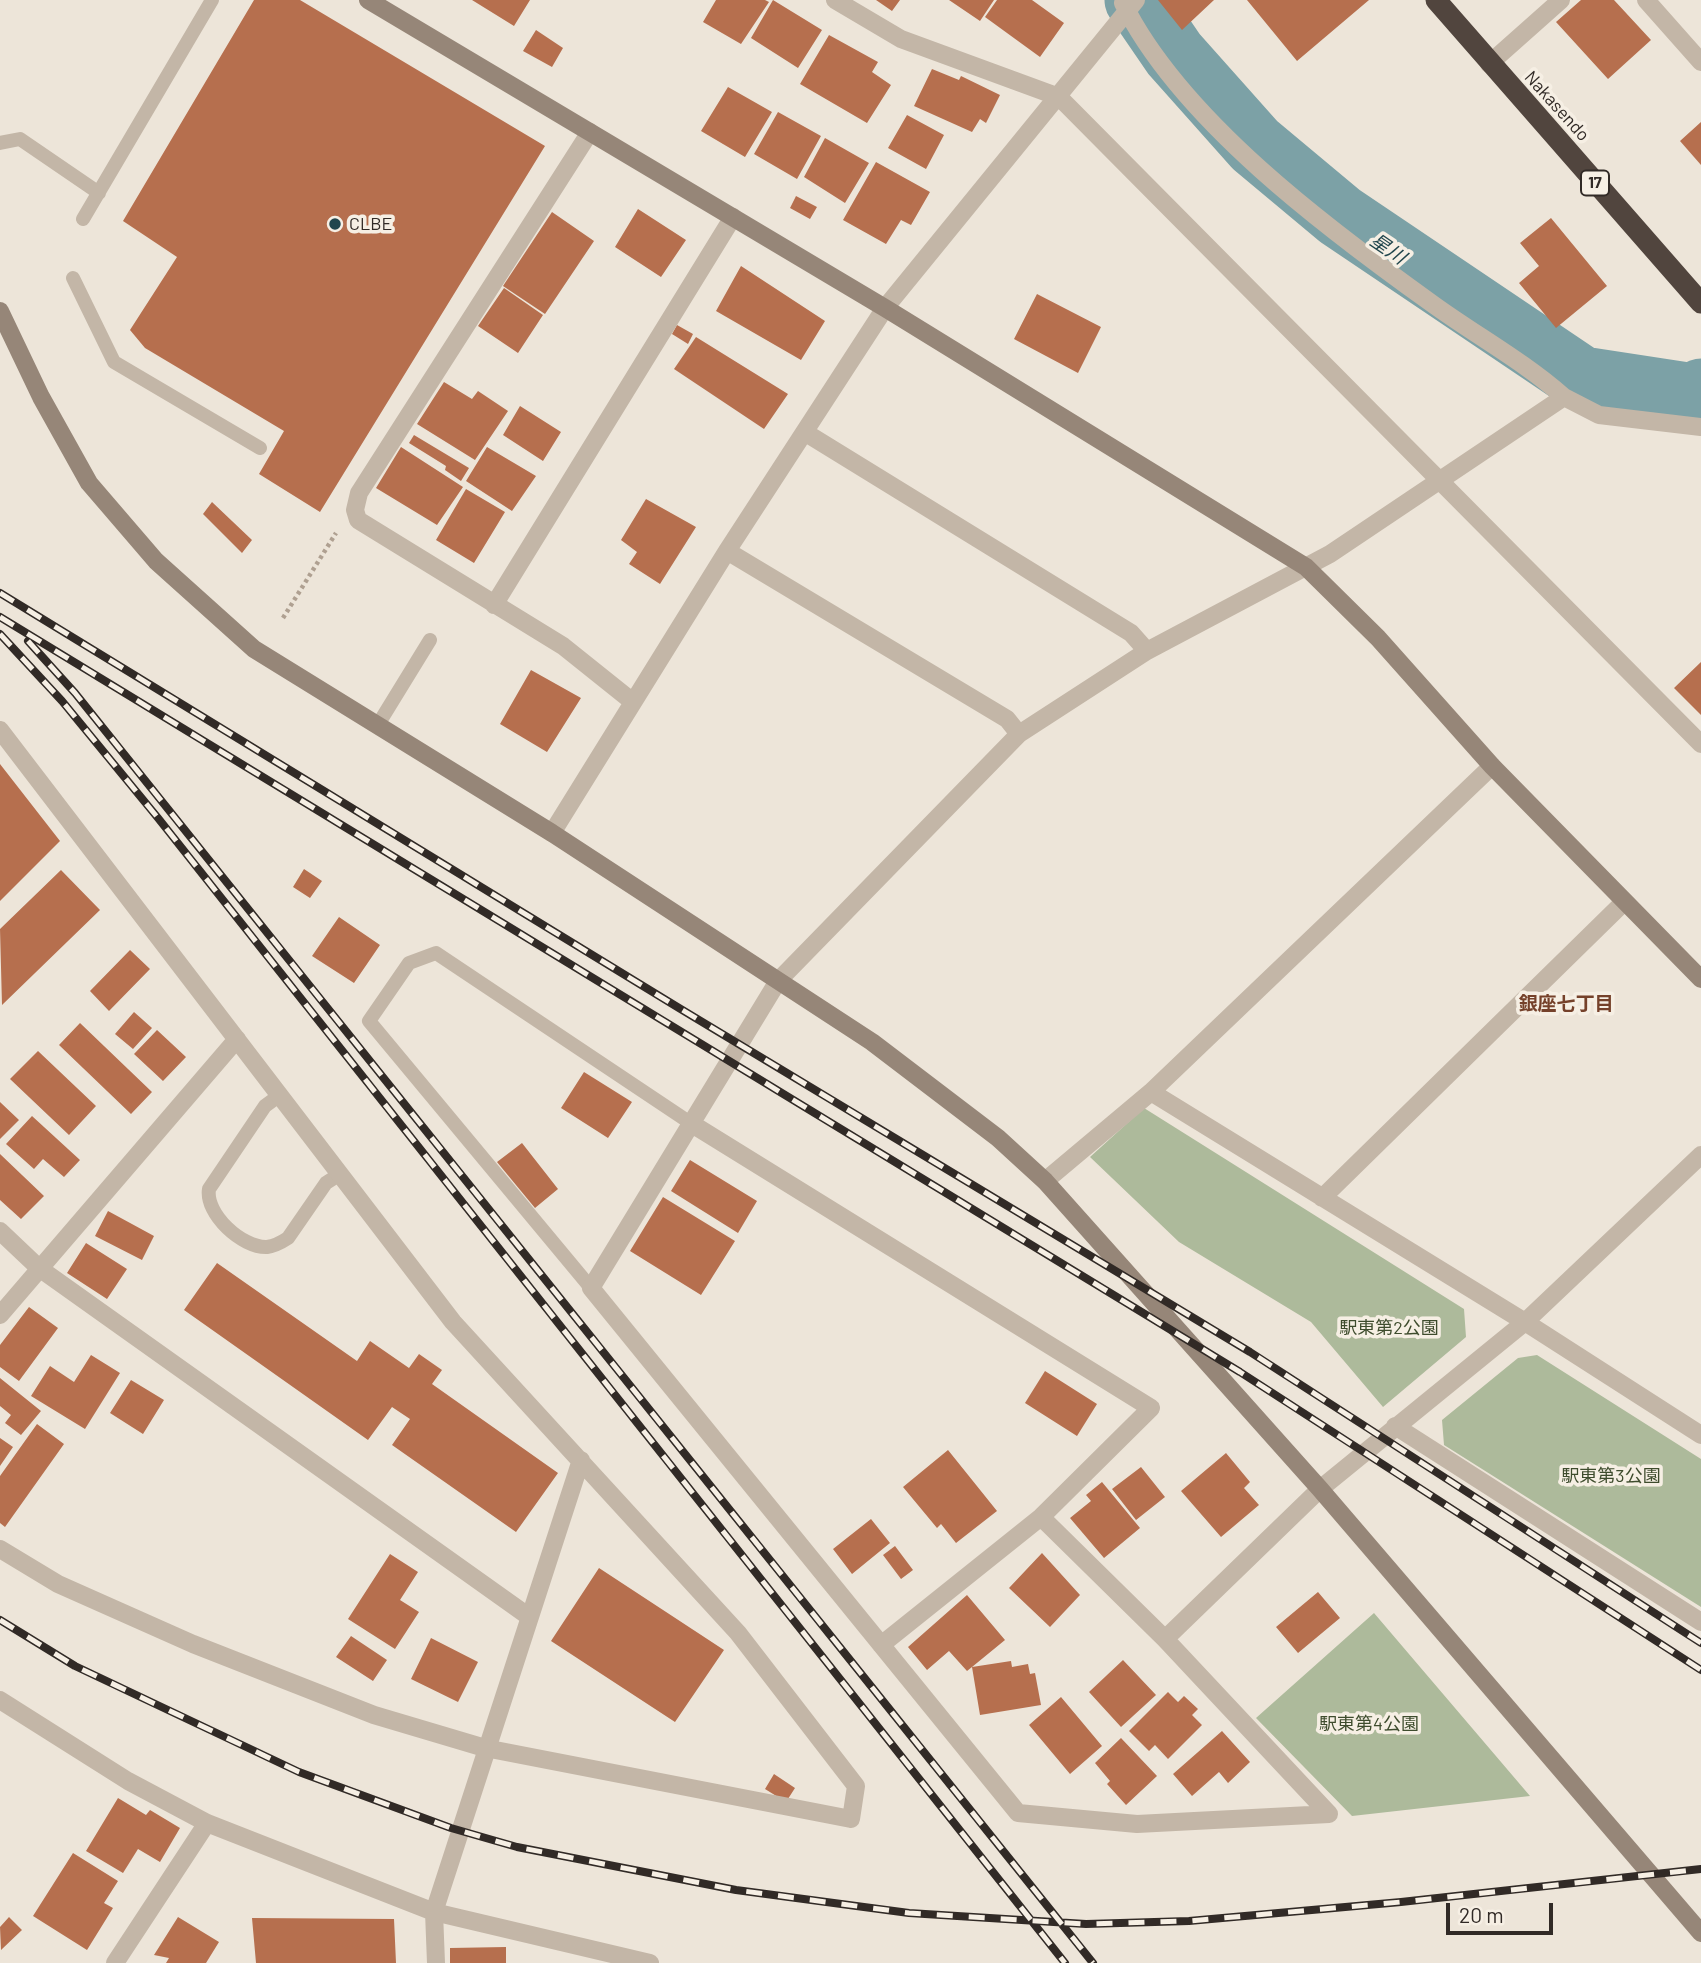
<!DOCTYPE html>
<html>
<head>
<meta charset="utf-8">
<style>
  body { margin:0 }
  #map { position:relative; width:1701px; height:1963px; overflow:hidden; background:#ede5d9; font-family:Barlow,sans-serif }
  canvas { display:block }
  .scale { position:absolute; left:1446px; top:1903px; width:107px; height:32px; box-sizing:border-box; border:4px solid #312a26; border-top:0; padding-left:9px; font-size:21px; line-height:24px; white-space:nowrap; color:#312a26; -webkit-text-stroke:5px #f6efe4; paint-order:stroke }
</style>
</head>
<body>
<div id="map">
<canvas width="1701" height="1963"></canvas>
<div class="scale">20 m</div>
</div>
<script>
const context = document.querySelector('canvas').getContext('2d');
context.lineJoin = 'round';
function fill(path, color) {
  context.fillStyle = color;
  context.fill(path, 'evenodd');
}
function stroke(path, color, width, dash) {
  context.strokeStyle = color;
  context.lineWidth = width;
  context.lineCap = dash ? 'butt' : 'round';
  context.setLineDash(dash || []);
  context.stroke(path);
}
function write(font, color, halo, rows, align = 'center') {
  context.font = font + ' Barlow,"Noto Sans JP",sans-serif';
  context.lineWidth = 7;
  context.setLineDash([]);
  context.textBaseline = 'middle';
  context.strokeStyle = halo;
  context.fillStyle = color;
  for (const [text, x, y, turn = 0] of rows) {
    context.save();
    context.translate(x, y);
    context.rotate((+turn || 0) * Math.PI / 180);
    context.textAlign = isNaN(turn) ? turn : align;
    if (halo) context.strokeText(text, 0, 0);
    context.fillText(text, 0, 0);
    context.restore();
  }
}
const green = new Path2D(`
  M1144,1108L1464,1309L1466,1337L1383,1407L1311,1322L1179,1242L1090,1157Z
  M1537,1355L1701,1459V1607L1444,1445L1442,1420L1518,1358Z
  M1374,1613L1530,1796L1352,1816L1256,1718Z`);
const river = new Path2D(`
  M1137,0L1174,54L1255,145L1340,216L1582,379L1693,396L1701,391`);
const building = new Path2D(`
  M254,0H300L545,146L320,512L259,474L284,431L145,348L130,330L177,257L123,221Z
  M472,0H530L514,26Z
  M716,0H765L769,2L741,44L703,22Z
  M773,0L822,30L798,68L751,38Z
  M876,0H900L892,11Z
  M949,0H994L980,21Z
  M997,0H1032L1064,23L1040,57L985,17Z
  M1158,0H1214L1182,30Z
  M1247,0H1369L1297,61Z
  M1581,0H1614L1651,40L1608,79L1556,22Z
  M536,30L563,48L552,67L523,51Z
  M829,35L878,62L872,72L891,85L867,123L800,84Z
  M932,69L959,80L961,76L1000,95L986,123L980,119L972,132L914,106Z
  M728,87L772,112L745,157L701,131Z
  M778,112L821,136L797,179L754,154Z
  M907,115L944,135L926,169L888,148Z
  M1701,122V165L1680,141Z
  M825,138L869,163L845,203L804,177Z
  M876,162L930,192L911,225L901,220L886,244L843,220Z
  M796,196L817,207L810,219L790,208Z
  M638,209L686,240L661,277L615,247Z
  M552,212L594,241L545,314L503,286Z
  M1551,218L1607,286L1556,328L1519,283L1539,266L1520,243Z
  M741,266L825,321L801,360L716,311Z
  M504,288L543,315L518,353L478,326Z
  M1037,294L1101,327L1078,373L1014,339Z
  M677,325L693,334L688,344L672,334Z
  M696,337L788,394L764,429L674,369Z
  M444,382L472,399L478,391L508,411L475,460L417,424Z
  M520,406L561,432L543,461L503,435Z
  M414,435L469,468L461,481L445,470L446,466L409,443Z
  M401,447L463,487L437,525L376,488Z
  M487,447L536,476L512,511L466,481Z
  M466,489L505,512L474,563L436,540Z
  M646,499L696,527L660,584L629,564L637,552L621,540Z
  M212,502L252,540L242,553L203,514Z
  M1701,662V715L1674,688Z
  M531,670L581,698L547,752L500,724Z
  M0,764L60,841L0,901Z
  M304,869L322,881L310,898L293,887Z
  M61,870L100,910L2,1005L0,929Z
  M339,917L380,945L354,983L312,956Z
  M130,950L150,969L109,1011L90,991Z
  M134,1012L152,1028L133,1049L115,1034Z
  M80,1023L152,1092L131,1114L59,1045Z
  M157,1030L186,1057L163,1081L134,1054Z
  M38,1051L96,1106L69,1135L10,1079Z
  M584,1072L632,1102L608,1138L561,1108Z
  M0,1102L19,1120L0,1139Z
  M32,1116L80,1160L64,1177L43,1159L34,1169L6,1144Z
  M522,1143L558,1189L535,1208L497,1162Z
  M0,1154L44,1196L21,1219L0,1200Z
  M690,1160L757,1201L738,1233L671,1191Z
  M663,1197L735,1241L701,1295L630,1251Z
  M108,1211L154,1236L142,1260L95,1236Z
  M86,1243L127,1269L107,1299L67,1273Z
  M217,1263L357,1361L370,1341L409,1368L419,1354L442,1370L432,1384L558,1473L516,1532L392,1445L410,1419L392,1407L368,1440L184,1310Z
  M29,1307L58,1328L19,1381L0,1367V1345Z
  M91,1355L120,1373L85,1429L31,1396L50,1366L74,1382Z
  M1045,1371L1097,1404L1077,1436L1025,1403Z
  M0,1378L41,1411L21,1435L5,1423L11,1415L0,1406Z
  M131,1380L164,1400L143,1434L110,1413Z
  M37,1424L64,1444L5,1527L0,1523V1476Z
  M0,1438L13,1447L0,1466Z
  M948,1450L997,1511L956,1543L941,1524L937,1528L903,1487Z
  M1226,1453L1250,1482L1244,1488L1259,1505L1221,1537L1181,1491Z
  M1141,1467L1165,1497L1136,1520L1112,1489Z
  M1102,1482L1140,1528L1104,1558L1070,1518L1091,1501L1086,1495Z
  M871,1519L890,1543L852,1574L833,1549Z
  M895,1546L913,1570L901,1579L883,1555Z
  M1042,1553L1080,1595L1050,1627L1009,1588Z
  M390,1554L418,1572L400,1600L419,1612L395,1649L348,1619Z
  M599,1568L724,1650L675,1722L551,1641Z
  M1318,1592L1340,1618L1298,1653L1276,1627Z
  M967,1595L1005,1640L972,1667L1011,1661L1012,1667L1028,1664L1030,1674L1035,1673L1041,1705L980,1715L972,1667L967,1671L949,1651L927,1670L908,1647Z
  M351,1636L387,1660L373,1681L336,1657Z
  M431,1638L478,1662L458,1702L411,1679Z
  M1123,1660L1156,1695L1121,1727L1089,1692Z
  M1168,1692L1178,1702L1184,1696L1198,1709L1192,1715L1202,1725L1168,1759L1155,1745L1149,1751L1129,1731Z
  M1061,1697L1102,1746L1070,1774L1029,1725Z
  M1222,1731L1250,1762L1228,1783L1219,1772L1192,1796L1173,1774Z
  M1121,1738L1157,1776L1126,1805L1107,1784L1110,1781L1095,1763Z
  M774,1774L795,1788L786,1802L765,1789Z
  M118,1798L146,1815L150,1810L180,1828L160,1862L138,1849L123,1873L86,1851Z
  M73,1853L118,1881L104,1903L113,1908L87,1950L33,1916Z
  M9,1917L22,1930L1,1950L0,1927Z
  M178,1917L219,1942L206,1963H166L169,1958L154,1955Z
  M252,1918L394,1919L396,1963H256Z
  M506,1947V1963H450V1948Z`);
const path = new Path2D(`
  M283,618L336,533`);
const lane = new Path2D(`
  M0,143L20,139L99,193
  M83,219L212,0
  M73,278L114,362L260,448
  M379,723L430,640
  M280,1095L265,1106L209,1189C205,1214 242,1248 267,1247C274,1246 282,1242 288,1238L326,1183L340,1174
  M591,1288L369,1021L409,963L436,953L692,1124`);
const street = new Path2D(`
  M835,0L901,39L1059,97L1701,744
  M1646,0L1701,62
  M1123,3C1181,120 1329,230 1434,305C1477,336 1523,361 1564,397
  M1489,64L1561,0
  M590,132L359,493L355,510L358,520L563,646L633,702
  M806,433L1131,633L1147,651
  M727,551L1007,719L1019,734
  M494,605L733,217
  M0,730L453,1322L738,1633L856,1786L851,1819L485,1748L374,1715L193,1644L58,1584L0,1549
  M552,833L727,551L885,308L1136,0
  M1151,1092L1525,1322L1701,1435
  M692,1124L1151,1408L1041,1517L881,1645
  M1045,1181L1151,1092L1492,766
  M1322,1198L1624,902
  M0,1231L39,1268L528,1616
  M0,1315L237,1039
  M1395,1426L1701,1622
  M1041,1517L1165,1639L1329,1814L1137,1824L1018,1813L591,1288L778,981L1019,734L1147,651L1330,554L1564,397L1599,415L1701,427
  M1165,1639L1320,1489L1525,1322L1701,1155
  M0,1700L128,1781L207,1823L434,1912L650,1963
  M115,1963L207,1823
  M436,1963L434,1912L581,1460`);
const secondary = new Path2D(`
  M368,0L885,308L1306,567L1378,638L1492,766L1701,979
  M0,311L41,397L89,483L156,561L254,649L552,833L872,1042L998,1138L1045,1181L1320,1489L1701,1933`);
const highway = new Path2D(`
  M1436,0L1701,303`);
const rail = new Path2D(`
  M0,593L679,1008L1250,1352L1701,1643
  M0,617L1240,1372L1701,1670
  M0,634L62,701L158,818L1065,1963
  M28,641L75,693L1093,1963
  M0,1620L75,1666L299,1772L451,1828L517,1847L736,1890L909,1913L1086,1924L1189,1921L1401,1902L1701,1869`);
const markers = [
  [335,224,7,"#21464d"]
];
const shields = [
  [1595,183,28]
];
const shieldNames = [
  ["17",1595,183]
];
const streetNames = [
  ["Nakasendo",1557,106,48]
];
const poiNames = [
  ["CLBE",349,224]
];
const parkNames = [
  ["駅東第2公園",1389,1328],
  ["駅東第3公園",1611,1476],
  ["駅東第4公園",1369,1724]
];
const waterNames = [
  ["星川",1388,249,34]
];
const neighbourhoodNames = [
  ["銀座七丁目",1566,1004]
];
fill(green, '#adba9b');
stroke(river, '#7ca1a6', 65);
fill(building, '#b66f4e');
stroke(path, '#afa091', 4.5, [3.5, 3.5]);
stroke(lane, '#c3b6a7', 14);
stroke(street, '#c3b6a7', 18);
stroke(secondary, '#968678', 18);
stroke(highway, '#51453e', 21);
stroke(rail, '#312a26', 8);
stroke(rail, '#f6efe4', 5, [16]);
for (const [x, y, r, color] of markers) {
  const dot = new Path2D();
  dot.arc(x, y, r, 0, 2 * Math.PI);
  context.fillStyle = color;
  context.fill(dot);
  stroke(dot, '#f6efe4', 2.5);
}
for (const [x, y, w] of shields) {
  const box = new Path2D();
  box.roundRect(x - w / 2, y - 12.5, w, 25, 5);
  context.fillStyle = '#f6efe4';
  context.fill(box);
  stroke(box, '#312a26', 2);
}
write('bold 16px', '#312a26', null, shieldNames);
write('18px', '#312a26', '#f6efe4', streetNames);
write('18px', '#312a26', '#f6efe4', poiNames, 'left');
write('18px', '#3e4c2d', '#f6efe4', parkNames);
write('italic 19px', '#21464d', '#f6efe4', waterNames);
write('bold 19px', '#75412a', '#f6efe4', neighbourhoodNames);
</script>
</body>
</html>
